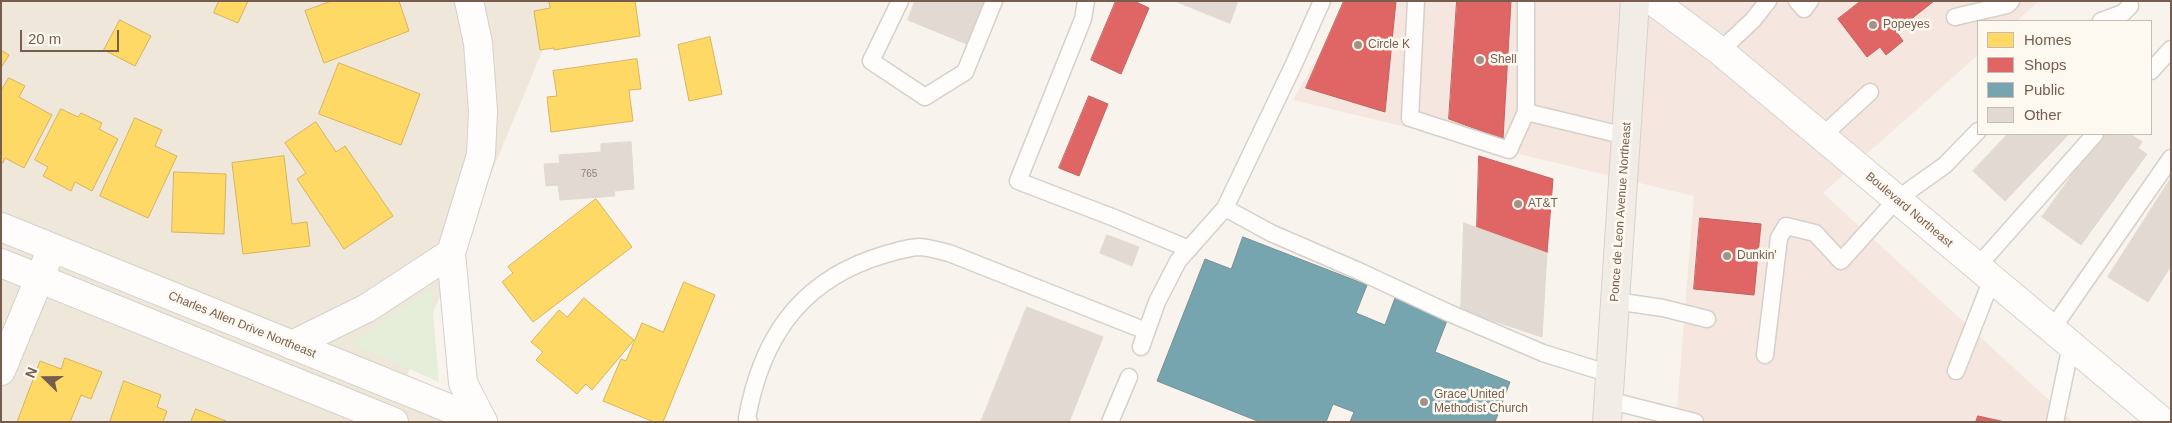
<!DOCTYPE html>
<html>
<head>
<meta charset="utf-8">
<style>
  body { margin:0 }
  #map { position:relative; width:2172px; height:423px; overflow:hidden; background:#f8f4ed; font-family:Arial,sans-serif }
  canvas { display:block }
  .frame { position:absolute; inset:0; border:2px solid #765d4e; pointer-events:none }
  .legend { position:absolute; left:1977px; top:20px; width:175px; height:115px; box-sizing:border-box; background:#fef9f0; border:1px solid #c8bbaf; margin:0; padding:6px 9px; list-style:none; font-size:15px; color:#765d4e }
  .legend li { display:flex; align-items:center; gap:10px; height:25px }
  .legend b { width:25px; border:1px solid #c8bbaf }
  .north { position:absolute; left:20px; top:353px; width:50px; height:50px; -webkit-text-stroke:4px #fef9f0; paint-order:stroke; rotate:292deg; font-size:14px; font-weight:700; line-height:20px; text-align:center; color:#765d4e }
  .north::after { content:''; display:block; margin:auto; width:18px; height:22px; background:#765d4e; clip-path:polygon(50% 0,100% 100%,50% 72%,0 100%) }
  .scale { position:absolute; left:20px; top:30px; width:99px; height:22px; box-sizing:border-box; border:2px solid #765d4e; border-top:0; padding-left:6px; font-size:15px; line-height:18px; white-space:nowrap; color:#765d4e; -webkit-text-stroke:4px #fef9f0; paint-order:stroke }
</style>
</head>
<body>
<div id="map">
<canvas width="2172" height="423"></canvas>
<div class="frame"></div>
<ul class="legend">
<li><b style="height:14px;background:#ffd966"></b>Homes</li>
<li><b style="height:14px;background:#e06666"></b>Shops</li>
<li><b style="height:14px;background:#76a5af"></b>Public</li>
<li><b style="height:14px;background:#e2dad2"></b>Other</li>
</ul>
<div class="north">N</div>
<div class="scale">20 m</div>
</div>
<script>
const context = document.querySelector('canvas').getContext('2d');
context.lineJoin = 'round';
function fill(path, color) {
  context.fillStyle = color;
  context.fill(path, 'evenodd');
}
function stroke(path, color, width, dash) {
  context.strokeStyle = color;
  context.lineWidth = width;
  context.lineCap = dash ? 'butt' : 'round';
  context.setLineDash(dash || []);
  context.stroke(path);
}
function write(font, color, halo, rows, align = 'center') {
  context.font = font + ' Arial,sans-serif';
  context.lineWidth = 5;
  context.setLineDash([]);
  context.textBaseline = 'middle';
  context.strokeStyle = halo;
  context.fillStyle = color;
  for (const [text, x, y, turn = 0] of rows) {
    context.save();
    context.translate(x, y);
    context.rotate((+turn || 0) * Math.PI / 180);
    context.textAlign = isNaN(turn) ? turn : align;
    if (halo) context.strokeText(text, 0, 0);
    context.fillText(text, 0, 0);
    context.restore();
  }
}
const residential = new Path2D(`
  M1,1H563L401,390L482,422H1Z`);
const commercial = new Path2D(`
  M1349,1H2039L2017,21H1978V55L1823,193L2073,422H1676L1694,196L1293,100Z`);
const green = new Path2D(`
  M431,288L439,382L352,344L359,338Z`);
const homes = new Path2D(`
  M219,1H248L238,23L214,13Z
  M332,1H399L409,31L324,63L305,11Z
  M549,1H635L640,36L554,50V48L540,50L534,11L550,8Z
  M120,20L151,36L135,66L104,50Z
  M710,37L722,94L689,101L678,45Z
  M1,50L9,55L1,68Z
  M637,59L641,89L629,90L633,121L551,132L547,97L557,96L553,71Z
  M339,63L420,94L401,145L319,114Z
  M9,78L25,86L19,97L52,115L24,168L5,158L3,163L1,162V91Z
  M61,109L78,117L81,113L102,123L99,129L118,139L92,191L75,182L71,191L43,176L48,167L35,160Z
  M135,118L162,130L155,146L177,156L148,218L100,196Z
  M316,122L336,152L345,146L393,216L344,249L297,179L306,173L285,143Z
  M284,156L292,224L307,222L310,246L243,254L232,163Z
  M174,172L226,174L224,234L172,232Z
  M596,199L632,247L533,322L502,282L513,273L508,267Z
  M684,282L715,295L663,422H654L603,401L621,359L626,361L642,323L663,332Z
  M584,298L634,340L592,390L586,384L577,394L536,360L543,352L531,342L559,310L567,317Z
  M65,358L102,372L91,399L81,395L70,422H17L40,361L61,369Z
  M124,381L161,395L157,407L167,411L163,422H110Z
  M196,409L228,422H191Z`);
const shops = new Path2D(`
  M1116,1H1134L1149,8L1121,74L1091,60Z
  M1344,1H1396L1385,112L1306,88Z
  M1457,1H1511L1503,139L1449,119Z
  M1861,1H1934L1896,31L1903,41L1886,55L1880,47L1867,57L1838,19Z
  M1089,96L1108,104L1079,176L1059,168Z
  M1479,156L1553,179L1547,253L1477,228Z
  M1700,218L1761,224L1754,295L1694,289Z
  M1978,416L2005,422H1976Z`);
const public = new Path2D(`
  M1243,237L1367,285L1356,313L1385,325L1395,298L1448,318L1435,352L1510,382L1495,422H1350L1354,412L1333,404L1326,422H1260L1157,381L1205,259L1231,269Z`);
const building = new Path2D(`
  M915,1H986L969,45L908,20Z
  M1175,1H1238L1230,23Z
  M2008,134H2069L2005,201L1973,171Z
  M2102,134H2130L2142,142L2138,148L2147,154L2081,245L2042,217Z
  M631,142L634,189L614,191L615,196L560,200L558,185L546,186L544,164L560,163L559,155L601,152V144Z
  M2171,178V266L2148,302L2108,277Z
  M1464,223L1547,253L1542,337L1461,310Z
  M1107,235L1139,247L1132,266L1100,253Z
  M1027,307L1103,337L1069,422H981Z`);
const service = new Path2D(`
  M900,1L871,61L925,97L965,72L994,1
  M1086,1L1083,19L1018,181L1112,217L1189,249
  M1416,1L1410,118L1509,150L1526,112L1626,136
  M1526,1V112
  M1797,1L1804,9L1810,1
  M1955,17L2007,5L2011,1
  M2101,21L2123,13L2130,6
  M1720,51L1753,20L1768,1
  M2151,71L2171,49
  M1821,137L1870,92
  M1225,208L1271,233L1361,272L1449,313L1543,353L1610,374
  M1977,267L2095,134
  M1615,301L1663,308L1707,319
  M2052,329L2171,158
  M1141,347L1157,302L1178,261L1225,208L1294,64L1322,1
  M1765,355L1779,238L1786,226L1815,233L1841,261L1896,200L1945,165L1978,131
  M1956,371L1992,279
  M1608,400L1695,422
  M749,422L747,418C761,342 796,286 871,259C886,254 903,248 919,247C928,247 939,251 949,253L1146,331
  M1110,422L1129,377
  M2055,422L2071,345`);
const minor = new Path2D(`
  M469,1L478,43L483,111L481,155L451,253L463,383L483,422
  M292,345L367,308L451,253
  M1,371L52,248`);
const tertiary = new Path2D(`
  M1,227L483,422
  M1,263L394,422`);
const secondary = new Path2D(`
  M1653,1L1720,51L2163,422`);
const trunk = new Path2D(`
  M1607,422L1635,1`);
const markers = [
  [1873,25,5,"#a49286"],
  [1358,45,5,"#a49286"],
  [1480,60,5,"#a49286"],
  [1518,204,5,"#a49286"],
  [1727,256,5,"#a49286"],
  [1424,402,5,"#a49286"]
];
const numberNames = [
  ["765",589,174]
];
const poiNames = [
  ["Popeyes",1883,25],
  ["Circle K",1368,45],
  ["Shell",1490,60],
  ["AT&T",1528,204],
  ["Dunkin'",1737,256],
  ["Grace United",1434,395],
  ["Methodist Church",1434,409]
];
const streetNames = [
  ["Boulevard Northeast",1909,210,40],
  ["Ponce de Leon Avenue Northeast",1621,212,-86],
  ["Charles Allen Drive Northeast",242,325,22]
];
fill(residential, '#f0e7db');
fill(commercial, '#f5e7df');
fill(green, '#e4eed9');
fill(homes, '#ffd966');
stroke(homes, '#d6b45f', 1);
fill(shops, '#e06666');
stroke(shops, '#c0635f', 1);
fill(public, '#76a5af');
stroke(public, '#768f92', 1);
fill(building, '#e2dad2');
stroke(building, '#e1d8cf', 1);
stroke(service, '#d5d0c9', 19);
stroke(minor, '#d5d0c9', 30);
stroke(tertiary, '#d5d0c9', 30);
stroke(secondary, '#d8d1cb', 30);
stroke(trunk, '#d9d1cb', 30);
stroke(service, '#fefdfc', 16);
stroke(minor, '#fefdfc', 28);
stroke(tertiary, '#fefdfc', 28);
stroke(secondary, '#fefdfc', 28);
stroke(trunk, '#f2ece6', 28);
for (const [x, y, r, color] of markers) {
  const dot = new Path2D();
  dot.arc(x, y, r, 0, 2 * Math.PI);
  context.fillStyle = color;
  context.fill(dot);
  stroke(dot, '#fef9f0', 2);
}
write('10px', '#937f72', null, numberNames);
write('12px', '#765d4e', '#fef9f0', poiNames, 'left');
write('12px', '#765d4e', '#fef9f0', streetNames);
</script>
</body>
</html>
